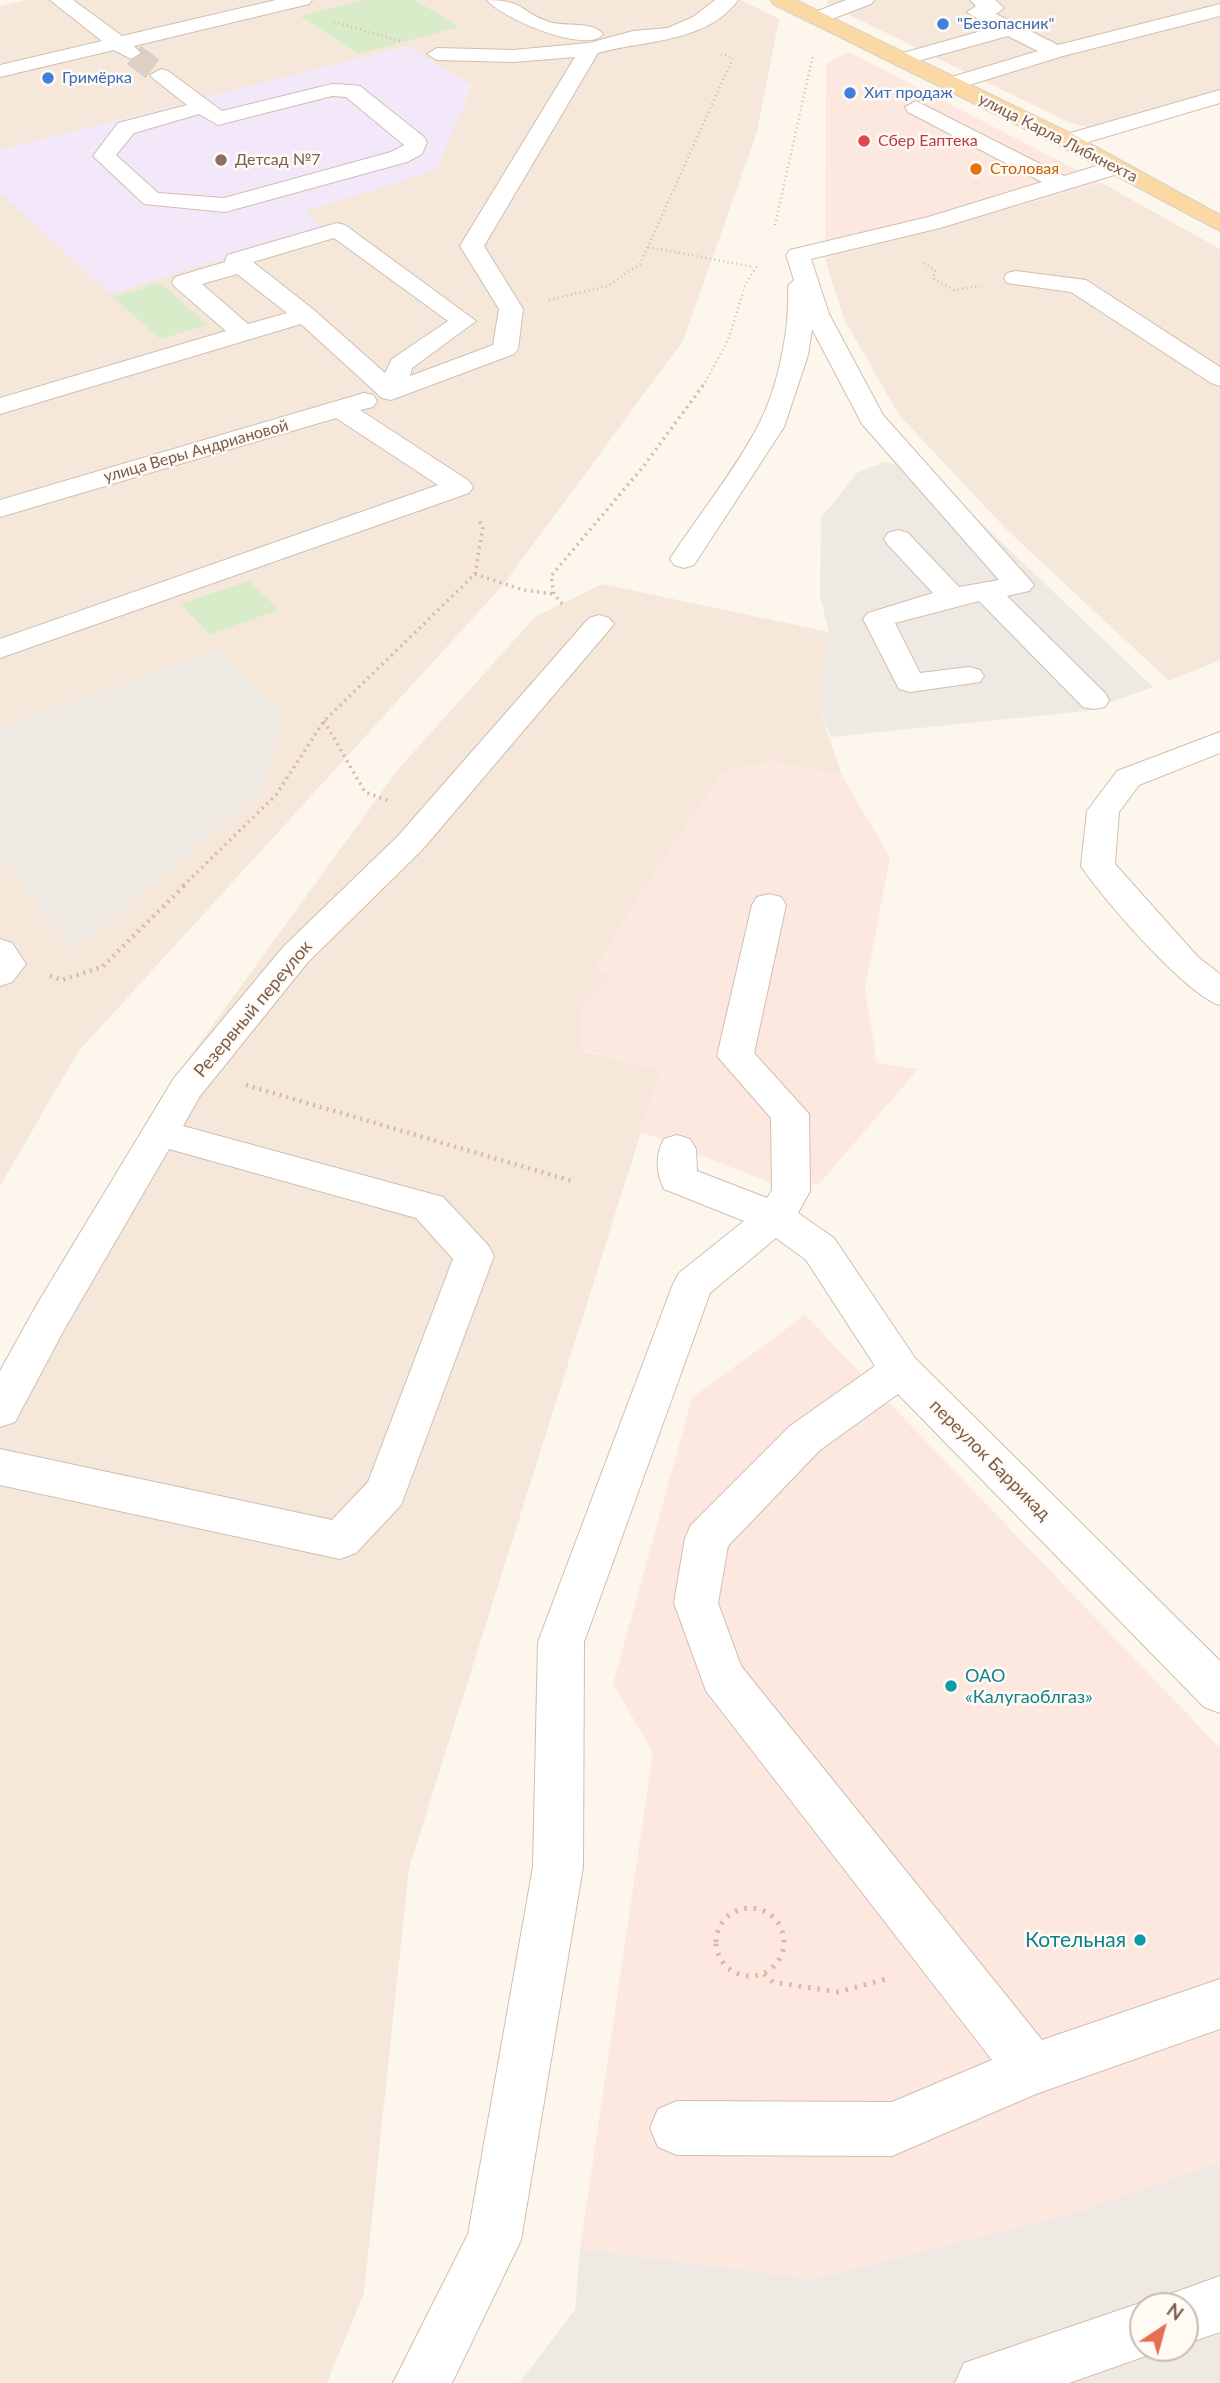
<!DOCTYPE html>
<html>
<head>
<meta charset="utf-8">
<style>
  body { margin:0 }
  #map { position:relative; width:1220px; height:2383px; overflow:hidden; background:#fdf6ec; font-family:Lato,sans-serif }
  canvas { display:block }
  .north { position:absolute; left:1129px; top:2292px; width:70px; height:70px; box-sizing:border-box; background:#fffaf3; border:2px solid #cabbb1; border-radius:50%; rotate:36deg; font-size:19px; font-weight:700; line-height:28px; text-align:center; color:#7a5c4d }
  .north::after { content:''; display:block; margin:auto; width:24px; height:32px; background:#e76f51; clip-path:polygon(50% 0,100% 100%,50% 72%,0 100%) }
</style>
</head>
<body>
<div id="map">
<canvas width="1220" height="2383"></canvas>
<div class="north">N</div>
</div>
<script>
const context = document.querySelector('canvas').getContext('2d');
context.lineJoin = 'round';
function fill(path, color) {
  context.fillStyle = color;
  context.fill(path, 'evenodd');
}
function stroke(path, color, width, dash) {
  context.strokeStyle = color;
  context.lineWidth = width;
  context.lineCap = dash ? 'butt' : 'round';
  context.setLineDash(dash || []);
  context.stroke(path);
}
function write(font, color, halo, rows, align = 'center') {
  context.font = font + ' Lato,sans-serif';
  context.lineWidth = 5;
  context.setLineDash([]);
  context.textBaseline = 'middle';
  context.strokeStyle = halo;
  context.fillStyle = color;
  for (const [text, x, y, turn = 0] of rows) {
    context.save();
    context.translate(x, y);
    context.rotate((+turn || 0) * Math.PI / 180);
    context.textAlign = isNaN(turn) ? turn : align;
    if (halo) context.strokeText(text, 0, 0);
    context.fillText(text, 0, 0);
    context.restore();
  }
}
const residential = new Path2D(`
  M26,0H741L779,19L757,132L683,341L504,584L78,1052L0,1186V6Z
  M828,0H1220V90L1104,124L1088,127L1070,123L827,4Z
  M1102,183L1220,249V660L1169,681L1006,529L899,415L844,319L825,259Z
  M602,584L829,632L819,707L842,775L771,762L724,772L657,869L595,969L612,975L583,1051L661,1069L409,1868L364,2293L327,2383H0V1370L170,1084L399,768L535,617Z`);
const commercial = new Path2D(`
  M849,52L1102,183L825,259L826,64Z
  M771,762L842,775L890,858L865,989L877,1063L918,1069L820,1183L791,1191L639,1131L661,1069L582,1050L579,1008L612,975L594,970L657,869L724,772Z
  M805,1315L1220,1748V2162L1074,2213L814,2279L580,2249L653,1752L613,1684L692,1398Z`);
const industrial = new Path2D(`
  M885,462L930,474L1153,687L1087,711L831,737L819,707L829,632L820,596L821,518L858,472Z
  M219,650L284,717L260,792L74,951L6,864L0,866V727Z
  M1220,2162V2383H519L575,2310L580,2249L814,2279L1074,2213ZM1143,2306H1185V2348H1143Z`);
const education = new Path2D(`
  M406,46L472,85L437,170L305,211L322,227L110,294L0,193V150Z`);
const green = new Path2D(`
  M364,0H415L459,27L358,54L300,16Z
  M160,283L208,325L160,339L113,297Z
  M249,581L279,610L209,634L181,604Z`);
const minorTunnel = new Path2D(`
  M134,55L161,75`);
const pathFar3 = new Path2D(`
  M334,22L400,41
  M775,225L813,55
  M648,247L754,267
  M924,263L935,270L933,279L954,290L980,286
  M549,300L608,286L640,264L733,58L721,54
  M703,386L728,340L746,283L757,266`);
const pathFar2 = new Path2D(`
  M475,574L483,527L479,521
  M562,604L554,594L551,576L643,467L704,384
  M324,721L365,792L389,801
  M183,886L276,795L324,721L475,574L523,590L554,594`);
const pathFar1 = new Path2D(`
  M50,976L62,980L102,967L185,885
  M246,1085L572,1181`);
const path = new Path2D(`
  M716 1942a34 34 0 1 1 68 0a34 34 0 1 1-68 0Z
  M764,1974L773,1982L838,1992L890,1978`);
const minor = new Path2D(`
  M50,0H73L122,36L276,0H312L309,4L134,46L141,53L131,59L114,50L0,77V65L102,41Z
  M487,0C525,0 520,12 549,22C565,27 593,21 603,34C588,55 501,18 487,0Z
  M715,0H738C707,43 644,40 598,53L484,246L523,309L518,349L514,354L391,400L382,398L301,324L0,414V398L226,331L175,287L172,282L175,277L225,262L227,255L337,223L345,225L476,321L412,368L410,376L493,345L499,309L460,246L575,57L513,62L437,60L427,54L437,48L513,50L589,43L633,31L668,28L693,17ZM334,238L448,321L392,359L385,373L314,310L253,262ZM237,274L287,313L248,324L202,284Z
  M846,0H874L871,4L824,22H810L807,18L810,14Z
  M970,0H995L1004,8L996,14L1058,45L1220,4V16L1063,56L953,90L942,84L945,79L1038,51L1008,36L903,65L896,63L893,59L896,55L992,28L967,12L976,6Z
  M161,69L168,71L222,111L332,84L352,85L360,86L424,137L427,142L422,154L407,162L225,212L144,204L93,156L118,123L187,105L154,79L150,75ZM332,96L346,97L404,145L391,152L224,198L158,193L116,155L134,133L199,114L218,125Z
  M1220,90V103L1068,148L1057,141L1060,136Z
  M916,101L1064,176L1116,160L1127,167L1124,172L940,228L811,259L829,314L883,415L1029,579L1034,585L1029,591L1007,596L1105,693L1109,700L1105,707L1094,709L1083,707L979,601L895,623L920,673L969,667L980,670L984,676L980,682L910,692L899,689L863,619L868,613L933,593L888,545L884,539L888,533L898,530L908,533L959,587L999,580L862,424L812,329L808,355L784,427L694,565L684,568L674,565L670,559C698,516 733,473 757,428C778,389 790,330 788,286L794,280L786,255L790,250L928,217L1042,182L908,112L905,107Z
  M1016,271L1086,280L1220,367V386L1211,383L1071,292L1007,283L1004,278L1007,273Z
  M364,393L373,395L377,401L373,407L360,410L469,481L473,487L469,493L0,658V639L438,485L336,418L0,517V500Z
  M599,615L609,618L614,624L609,630L422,850L308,962L200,1096L183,1126L443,1197L488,1245L494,1256L401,1505L356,1553L340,1559L0,1485V1449L332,1520L368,1482L453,1259L416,1218L169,1149L65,1328L15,1422L0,1427V1371L36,1306L174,1078L284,946L398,836L589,618Z
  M1220,732V753L1139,785L1119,812L1115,864L1198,957L1220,974V1005C1187,996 1101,897 1081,866L1087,811L1117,771Z
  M769,894L781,897L786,905L754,1053L809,1114L810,1191L798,1213L834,1238L915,1358L1220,1661V1713L1204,1707L898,1394L820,1450L728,1546L718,1603L741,1666L1042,2040L1220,1979V2029L1036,2094L892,2156L677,2155L658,2147L650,2128L658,2109L677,2101L892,2102L992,2060L706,1691L674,1603L685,1538L691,1525L790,1426L875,1366L806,1260L776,1238L710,1293L584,1642L583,1867L521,2240L452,2383H393L468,2234L533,1867L538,1642L673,1284L679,1273L744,1221L664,1189C656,1174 655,1154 664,1139L677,1135L690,1139L696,1149L697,1171L767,1198L772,1190L771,1118L717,1056L752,905L757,897Z
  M0,939L12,943L26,964L12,982L0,986Z
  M1220,2276V2332L1185,2344V2306H1161L1165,2296Z
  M1143,2302L1153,2306H1143V2348L1163,2350L1069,2383H955L964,2363Z`);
const major = new Path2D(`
  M770,0H796L1076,136L1220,215V231L1060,146L773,4Z`);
const markers = [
  [943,24,7,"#3f7fe0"],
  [48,78,7,"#3f7fe0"],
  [850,93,7,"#3f7fe0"],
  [864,141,7,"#e0444e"],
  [221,160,7,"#8d6e63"],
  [976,169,7,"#e8710a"],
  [951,1686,7,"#0f9aa8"],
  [1140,1940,7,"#0f9aa8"]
];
const farShopnames = [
  ["\"Безопасник\"",957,24],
  ["Гримёрка",62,78],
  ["Хит продаж",864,93]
];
const farStreetnames = [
  ["улица Карла Либкнехта",1058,138,27],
  ["улица Веры Андриановой",196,451,-16]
];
const farHealthnames = [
  ["Сбер Еаптека",878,141]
];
const farEducationnames = [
  ["Детсад №7",235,160]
];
const farFoodnames = [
  ["Столовая",990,169]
];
const streetNames = [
  ["Резервный переулок",253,1009,-50],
  ["переулок Баррикад",990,1460,45]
];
const cultureNames = [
  ["ОАО",965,1676],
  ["«Калугаоблгаз»",965,1697]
];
const nearCulturenames = [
  ["Котельная",1126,1940]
];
fill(residential, '#f5e8da');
fill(commercial, '#fde8e0');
fill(industrial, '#efe9e4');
fill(education, '#f3e8fa');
fill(green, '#d8ecc9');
stroke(minorTunnel, '#dcd0c4', 23, [23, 11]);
stroke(minor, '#d1beb0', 2);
stroke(major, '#dad1cd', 2);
stroke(pathFar3, '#d9b8a5', 2.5, [1, 3.5]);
stroke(pathFar2, '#d9b8a5', 3.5, [2, 4.5]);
stroke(pathFar1, '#d9b8a5', 4.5, [2, 5]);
stroke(path, '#d9b8a5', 5, [2.5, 7]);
fill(minor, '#fff');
fill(major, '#fbd9a5');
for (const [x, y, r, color] of markers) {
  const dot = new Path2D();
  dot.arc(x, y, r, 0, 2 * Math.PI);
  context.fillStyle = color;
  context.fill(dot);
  stroke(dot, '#fffaf3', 2.5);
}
write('16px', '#366cbe', '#fffaf3', farShopnames, 'left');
write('16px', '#7a5c4d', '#fffaf3', farStreetnames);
write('16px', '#be3a42', '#fffaf3', farHealthnames, 'left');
write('16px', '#785e54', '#fffaf3', farEducationnames, 'left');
write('16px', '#c56008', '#fffaf3', farFoodnames, 'left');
write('18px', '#7a5c4d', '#fffaf3', streetNames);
write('18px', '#0d838f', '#fffaf3', cultureNames, 'left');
write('21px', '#0d838f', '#fffaf3', nearCulturenames, 'right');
</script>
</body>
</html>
